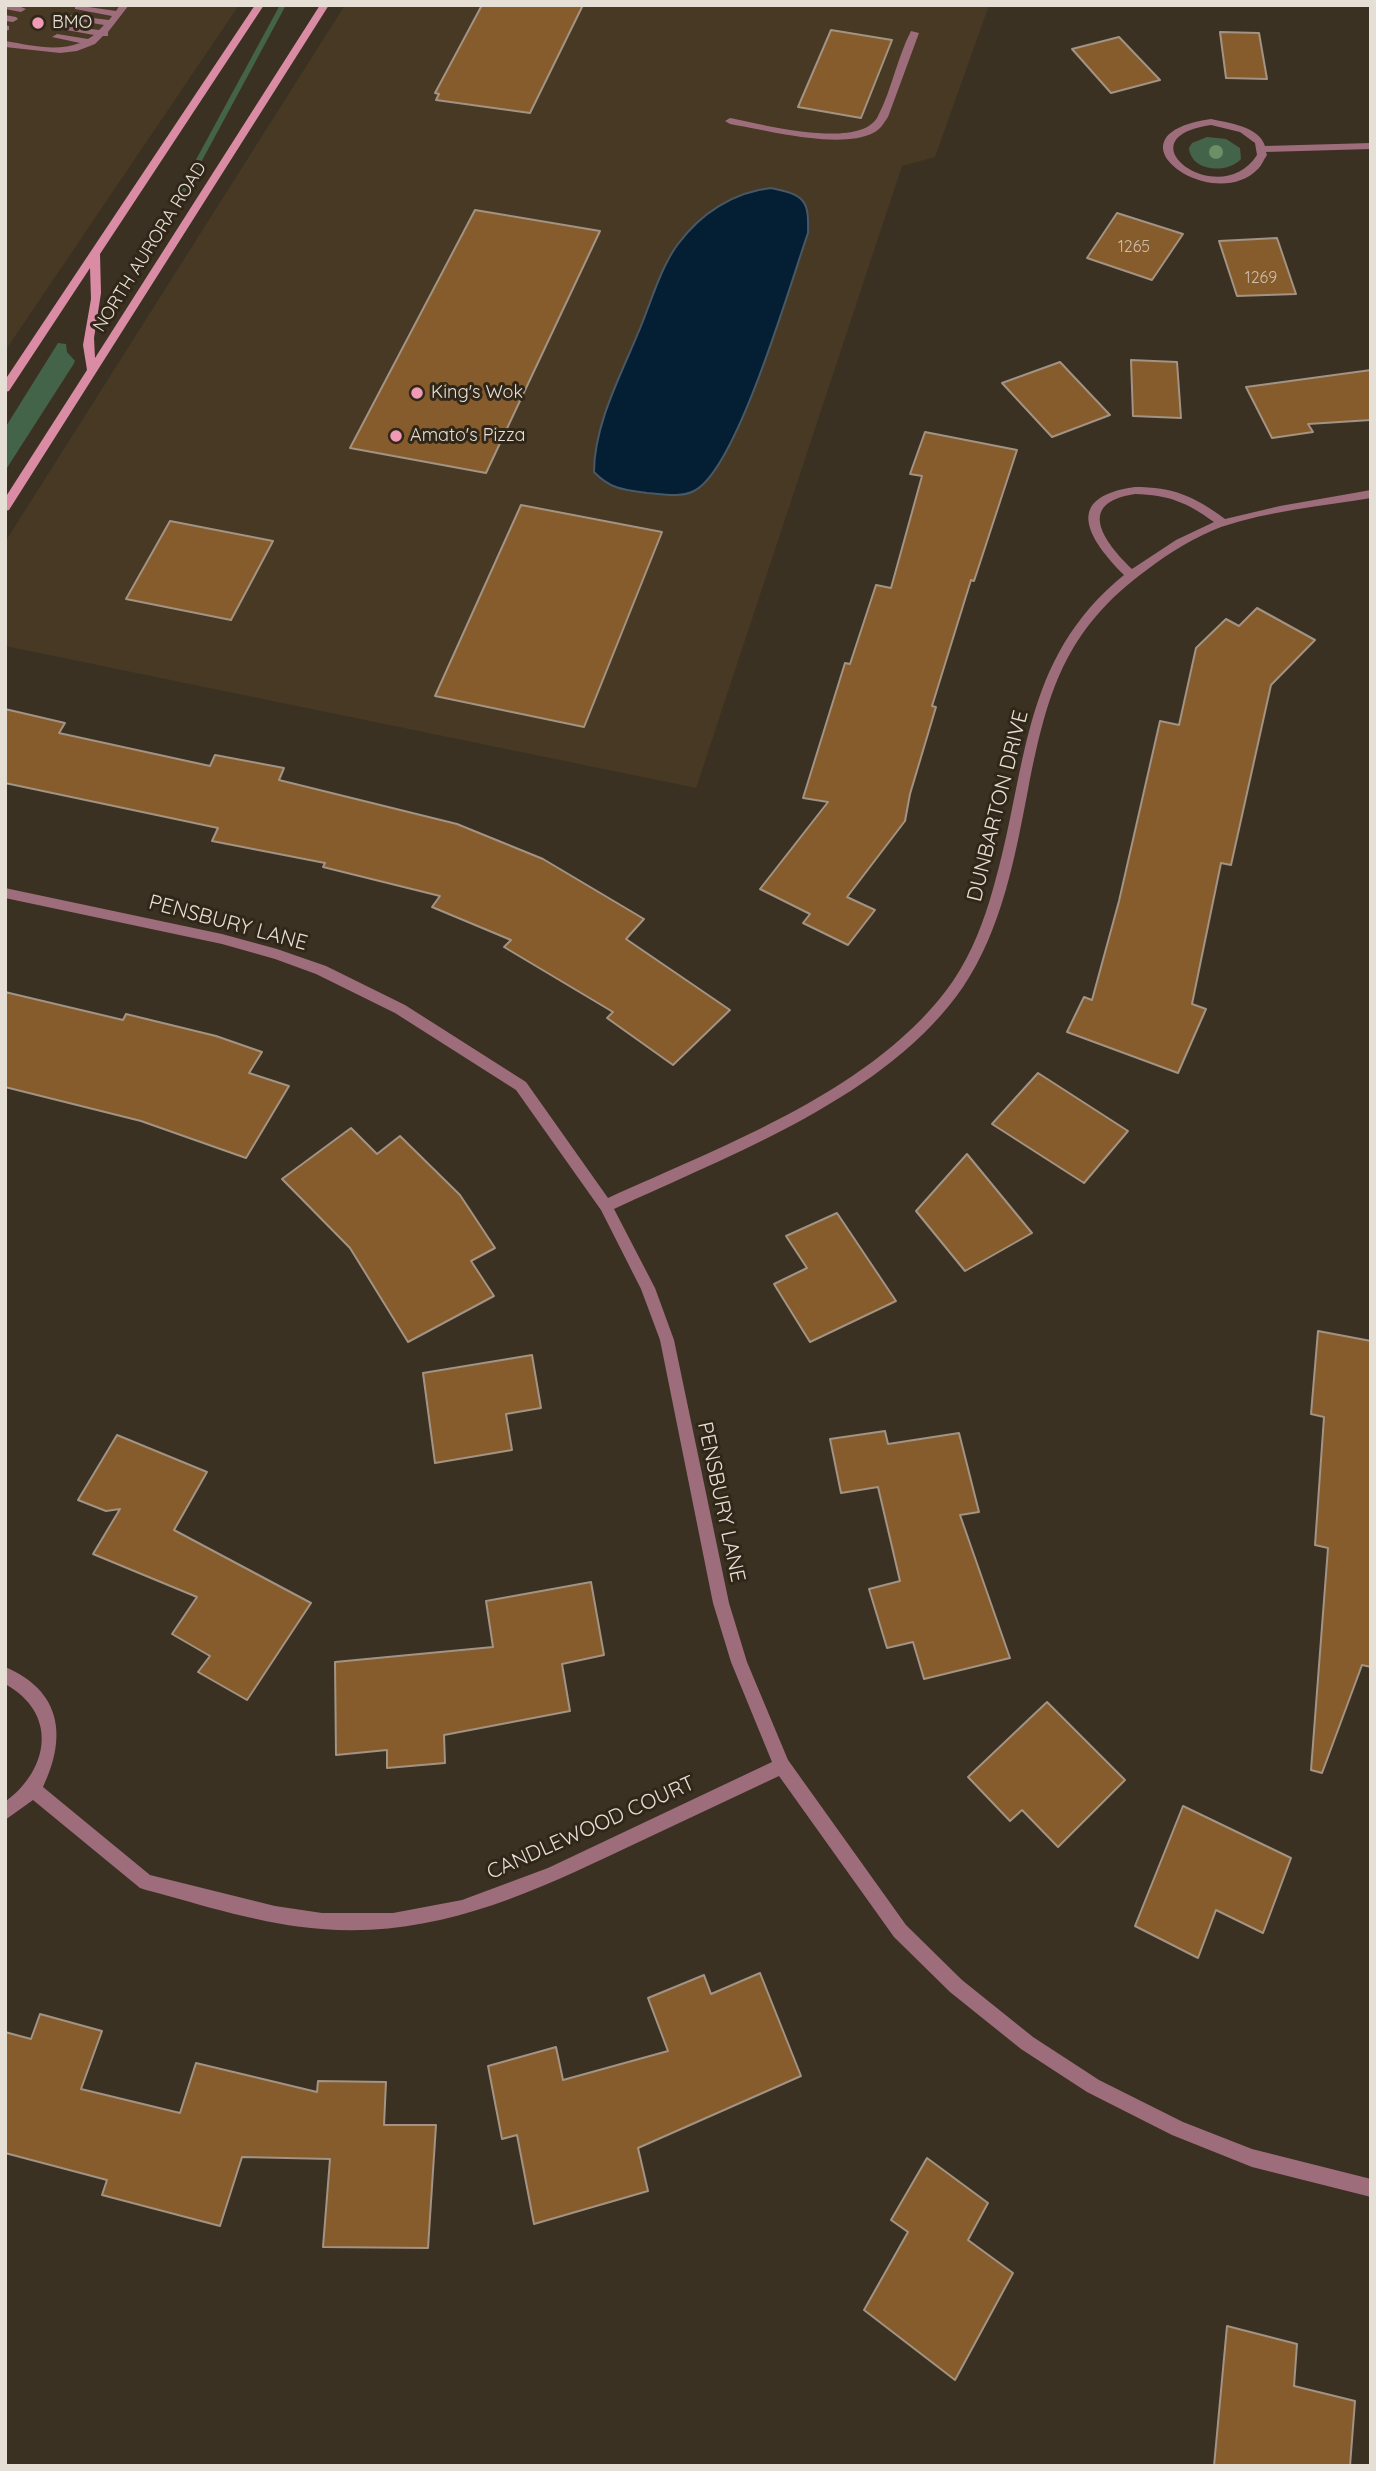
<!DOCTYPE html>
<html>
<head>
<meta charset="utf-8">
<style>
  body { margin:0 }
  #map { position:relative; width:1376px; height:2471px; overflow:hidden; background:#3b3122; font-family:Quicksand,sans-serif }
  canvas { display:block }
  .frame { position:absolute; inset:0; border:7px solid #e6dfd6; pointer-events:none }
</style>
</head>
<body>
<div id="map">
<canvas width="1376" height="2471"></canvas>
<div class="frame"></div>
</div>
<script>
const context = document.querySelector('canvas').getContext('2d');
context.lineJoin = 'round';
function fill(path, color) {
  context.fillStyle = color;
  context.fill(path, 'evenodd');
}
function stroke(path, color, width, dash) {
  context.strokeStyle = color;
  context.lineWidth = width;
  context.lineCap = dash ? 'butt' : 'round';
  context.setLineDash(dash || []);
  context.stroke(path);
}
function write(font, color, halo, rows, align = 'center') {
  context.font = font + ' Quicksand,sans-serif';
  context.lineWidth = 6;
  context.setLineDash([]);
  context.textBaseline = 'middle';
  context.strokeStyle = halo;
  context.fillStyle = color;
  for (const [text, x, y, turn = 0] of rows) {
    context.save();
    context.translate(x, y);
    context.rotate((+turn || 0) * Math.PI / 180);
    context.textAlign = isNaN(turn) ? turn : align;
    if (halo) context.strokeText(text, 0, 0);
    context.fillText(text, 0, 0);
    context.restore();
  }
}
const built = new Path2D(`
  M5,5H239L5,351Z
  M345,5H989L935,157L902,166L696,788L5,646V542Z`);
const green = new Path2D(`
  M280,5H286L185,192L179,191Z
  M1207,137L1226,139L1240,148L1241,159C1228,174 1191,172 1189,148L1192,143Z
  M58,343L66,344L67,352L75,361L73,365L5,471V428Z`);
const water = new Path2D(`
  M771,188C805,195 809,200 808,233C790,284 737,470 694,491C681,498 661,494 647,493C624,490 610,489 594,472C594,423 623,371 641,326C652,299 661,267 678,244C701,213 734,192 771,188Z`);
const building = new Path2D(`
  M482,5H583L530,113L436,100L439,94L435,93Z
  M831,30L892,40L861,118L798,107Z
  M1220,32L1259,33L1267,79L1226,78Z
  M1119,37L1160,80L1111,93L1072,49Z
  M475,210L600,231L486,473L350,448Z
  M1117,213L1183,234L1152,280L1087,258Z
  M1277,238L1296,294L1237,296L1219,241Z
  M1131,360L1177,362L1181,418L1133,416Z
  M1060,362L1110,415L1052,437L1002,383Z
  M1371,370V420L1308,424L1313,432L1272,438L1246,387Z
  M925,432L1017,450L974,581L971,580L932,706L936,707L910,794L905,821L847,897L875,910L848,945L803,923L810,914L760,889L828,802L803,798L845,663L850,664L876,585L891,588L922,476L910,474Z
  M521,505L662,532L584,727L435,696Z
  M170,521L273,541L231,620L126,599Z
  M1257,608L1315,640L1271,685L1231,865L1221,863L1192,1004L1206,1009L1178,1073L1067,1032L1084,997L1092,1000L1119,901L1160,721L1179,725L1196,648L1226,619L1239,626Z
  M5,709L65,723L59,733L210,766L215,755L284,768L279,780L457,824L543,859L644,919L626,939L730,1010L673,1065L607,1018L613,1012L504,947L511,940L432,907L440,896L323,867L325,863L212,841L218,828L5,783Z
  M5,992L123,1020L126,1014L216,1036L262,1052L249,1073L289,1086L246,1158L141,1121L5,1087Z
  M1038,1073L1128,1131L1084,1183L992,1124Z
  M351,1128L377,1154L400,1136L460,1195L495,1248L471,1261L494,1296L408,1342L350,1248L282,1179Z
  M967,1154L1032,1233L965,1271L916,1211Z
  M837,1213L896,1301L810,1342L774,1284L807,1268L786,1236Z
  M1318,1331L1371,1341V1667L1362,1665L1322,1773L1311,1770L1328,1548L1315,1545L1324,1417L1311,1414Z
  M532,1355L541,1408L506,1414L512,1450L435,1463L423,1373Z
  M885,1431L888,1444L959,1433L979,1512L960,1515L1010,1658L924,1679L913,1642L887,1648L869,1589L900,1581L878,1487L841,1493L830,1439Z
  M117,1435L207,1472L174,1530L311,1603L247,1700L198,1672L210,1656L172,1634L197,1597L93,1554L120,1509L106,1511L78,1500Z
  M591,1582L604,1655L562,1664L570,1711L444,1735L445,1763L387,1768V1750L336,1755L335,1662L493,1647L486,1601Z
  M1047,1702L1125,1780L1058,1847L1022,1810L1010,1821L968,1777Z
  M1183,1806L1291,1858L1263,1933L1216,1910L1198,1958L1135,1926Z
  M760,1973L801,2076L638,2148L648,2191L534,2224L517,2135L502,2139L488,2066L556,2047L563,2080L668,2051L648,1998L704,1975L711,1994Z
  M40,2014L102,2031L81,2089L180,2113L196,2063L317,2092L318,2081L386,2082L384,2125H436L428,2248L323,2247L330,2159L242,2157L220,2226L102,2195L107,2180L5,2153V2032L31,2039Z
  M927,2158L988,2203L968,2240L1013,2273L955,2380L864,2310L908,2232L891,2220Z
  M1227,2326L1297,2344L1294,2386L1355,2401L1350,2466H1214Z`);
const lane = new Path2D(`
  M5,5H16L26,9L21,12L5,9Z
  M75,5L116,11L120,5H129L108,32V36H103L95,44L77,51L60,53L5,47V41C30,45 56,52 80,43L52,37L57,34L88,39L94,35L61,29V25L99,30L104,25L68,19V15L109,20L112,16L75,9Z
  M5,15L16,17L18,19L13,22L5,21Z
  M5,25L9,26V30L5,31Z
  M911,31L919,33L888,117C884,123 880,130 873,133C840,150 766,130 730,124L725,121L730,118C761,124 861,151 878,116C892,89 897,58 911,31Z`);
const street = new Path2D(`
  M1211,119C1228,123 1259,126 1265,146L1371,143V149L1266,152L1267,155C1264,159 1262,165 1258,169C1212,216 1099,135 1211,119ZM1211,125L1240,132L1255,143L1257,155C1220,213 1119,138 1211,125Z
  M1135,487C1173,487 1194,496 1225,519L1280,506L1371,490V498C1321,506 1269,511 1221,527C1195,537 1170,552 1148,569C1064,630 1047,693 1028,790C1015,857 1002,929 963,987C889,1096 730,1155 614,1209L655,1288L674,1340L729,1603L747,1662L788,1760L906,1925L962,1980L1033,2037L1099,2080L1183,2122L1252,2149L1371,2179V2197L1252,2167L1172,2135L1087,2092L1021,2049L950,1992L894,1937L779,1776C728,1800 677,1824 626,1848C527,1895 434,1938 322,1929C263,1925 203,1905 146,1890L140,1888L33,1800L5,1820V1802C50,1769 58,1713 5,1684V1667C62,1691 67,1737 43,1787L150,1875L275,1906L322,1913H393L462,1900L548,1868L772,1762L731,1662L713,1603L660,1340L641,1289L601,1210L516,1090L395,1013L316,974L275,959L222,944L5,898V888L222,934L277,949L326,966L405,1005L526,1082L608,1198C724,1145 878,1089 953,981C972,953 984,921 993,889C1028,771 1019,660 1124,575C1088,539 1062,497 1135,487ZM1135,494C1169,495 1186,502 1214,522L1176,540L1132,569C1104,542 1075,503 1135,494Z`);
const secondary = new Path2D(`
  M255,5H264L100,254L101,293L94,338L95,358L320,5H329L9,510L5,511V498L87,370L83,345L91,299L90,268L9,391L5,392V380Z`);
const trees = [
  [1216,152]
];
const markers = [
  [38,23,7,"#f09ab5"],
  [417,393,7,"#f09ab5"],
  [396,436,7,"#f09ab5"]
];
const farNumbernames = [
  ["1265",1134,247],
  ["1269",1261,278]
];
const farPoinames = [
  ["BMO",52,23],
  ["King's Wok",431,393],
  ["Amato's Pizza",410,436]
];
const farStreetnames = [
  ["NORTH AURORA ROAD",150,247,-58]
];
const streetNames = [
  ["DUNBARTON DRIVE",998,806,-76],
  ["PENSBURY LANE",228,923,15],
  ["PENSBURY LANE",721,1502,78],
  ["CANDLEWOOD COURT",591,1828,-24]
];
fill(built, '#473924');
fill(green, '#446449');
fill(water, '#041e33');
stroke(water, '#485864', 2);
fill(building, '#865c2c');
stroke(building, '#a29384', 2);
fill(lane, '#9d6d7b');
fill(street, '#9d6d7b');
fill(secondary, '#d98ca3');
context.fillStyle = '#6b9067';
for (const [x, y] of trees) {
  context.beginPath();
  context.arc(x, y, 7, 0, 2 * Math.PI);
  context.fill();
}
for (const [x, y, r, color] of markers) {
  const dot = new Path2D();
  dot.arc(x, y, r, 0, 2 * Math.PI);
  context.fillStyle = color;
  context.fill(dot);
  stroke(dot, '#312719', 2.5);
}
write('16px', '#cebeac', null, farNumbernames);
write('18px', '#e6dfd6', '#312719', farPoinames, 'left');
write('18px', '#e6dfd6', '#312719', farStreetnames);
write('21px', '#e6dfd6', '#312719', streetNames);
</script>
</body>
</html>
